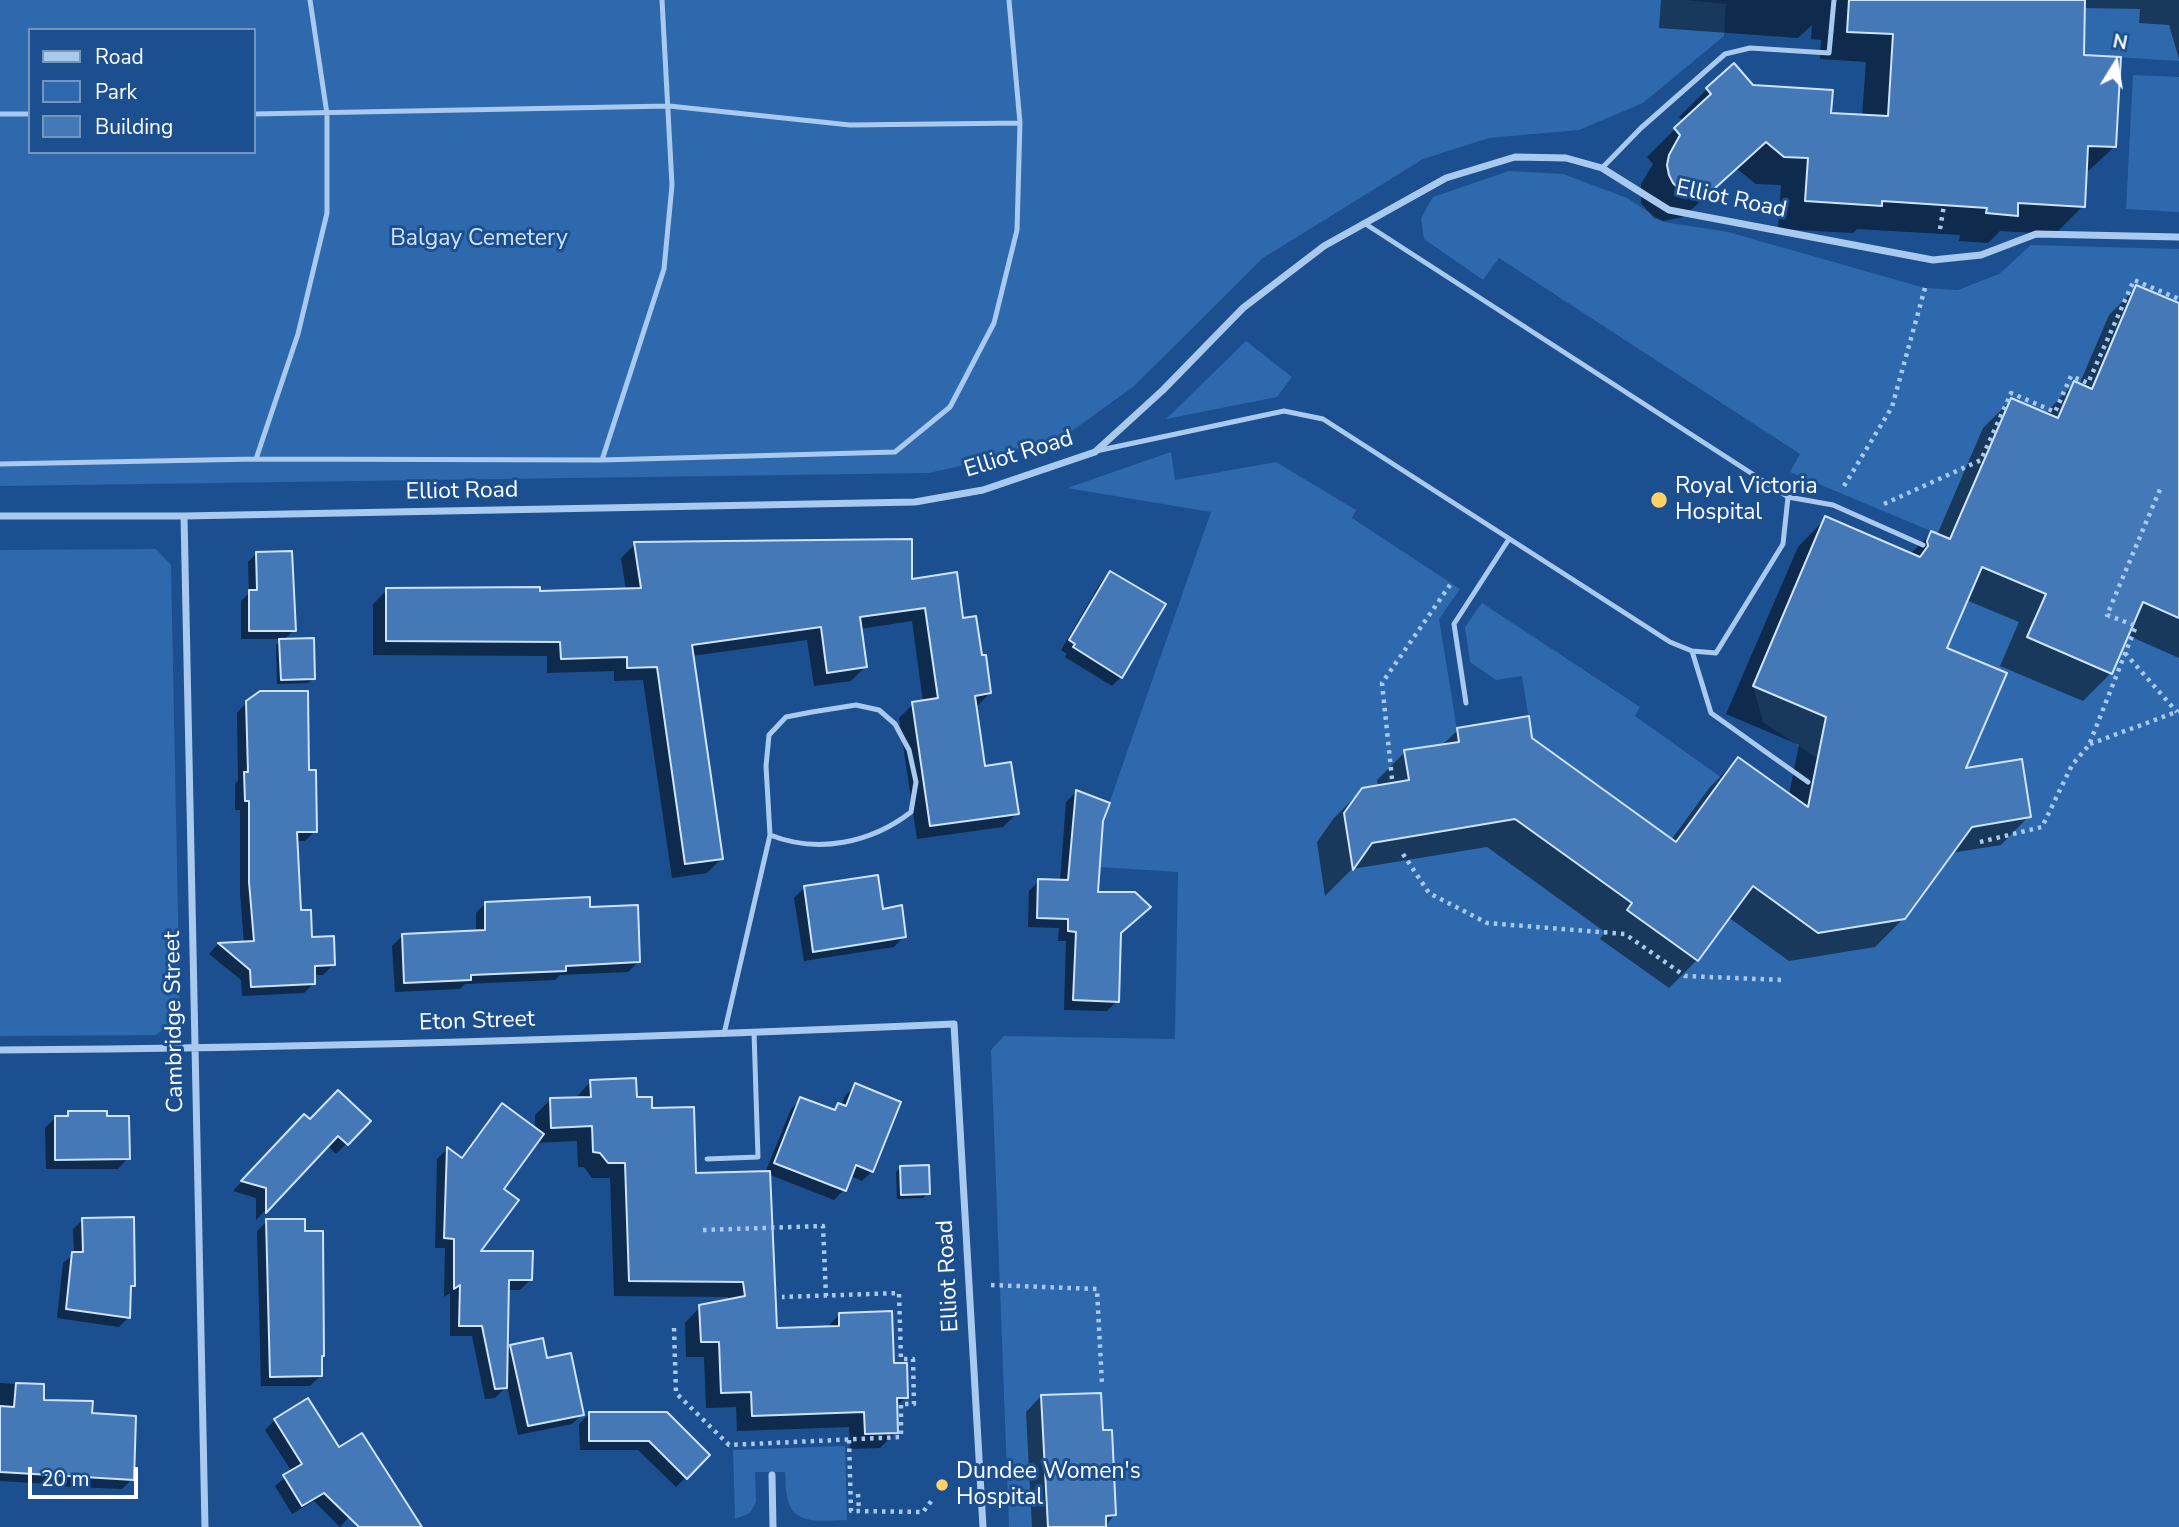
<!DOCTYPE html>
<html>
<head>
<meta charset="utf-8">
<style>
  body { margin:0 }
  #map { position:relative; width:2179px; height:1527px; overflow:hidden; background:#1b4f8f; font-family:"Nunito Sans",sans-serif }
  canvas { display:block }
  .legend { position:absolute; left:28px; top:28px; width:228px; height:126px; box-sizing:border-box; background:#1b4f8f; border:2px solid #7695bc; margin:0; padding:9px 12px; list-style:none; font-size:21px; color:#fff }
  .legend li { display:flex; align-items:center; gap:14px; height:35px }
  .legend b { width:35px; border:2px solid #7695bc }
  .north { position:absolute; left:2081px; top:28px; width:70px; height:70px; -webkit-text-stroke:5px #1b4f8f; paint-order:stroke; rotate:11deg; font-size:19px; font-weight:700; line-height:28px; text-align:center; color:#fff }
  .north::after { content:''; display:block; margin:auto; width:24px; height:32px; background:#fff; clip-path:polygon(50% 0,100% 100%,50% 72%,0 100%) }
  .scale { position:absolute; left:28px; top:1467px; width:110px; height:32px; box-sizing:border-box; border:4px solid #fff; border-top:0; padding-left:9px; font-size:21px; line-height:24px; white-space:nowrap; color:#fff; -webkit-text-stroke:5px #1b4f8f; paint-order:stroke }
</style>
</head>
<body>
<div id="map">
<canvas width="2179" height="1527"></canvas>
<ul class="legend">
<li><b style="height:9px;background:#a9c9ee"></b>Road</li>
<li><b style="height:19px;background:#2e69ad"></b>Park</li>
<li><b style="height:19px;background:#4478b7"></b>Building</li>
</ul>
<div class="north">N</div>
<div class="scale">20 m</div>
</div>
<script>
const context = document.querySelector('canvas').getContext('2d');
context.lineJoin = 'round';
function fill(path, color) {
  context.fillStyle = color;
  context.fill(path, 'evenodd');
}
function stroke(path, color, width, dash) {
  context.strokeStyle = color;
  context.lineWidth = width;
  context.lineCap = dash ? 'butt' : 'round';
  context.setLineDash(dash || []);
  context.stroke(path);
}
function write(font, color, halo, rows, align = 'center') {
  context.font = font + ' "Nunito Sans",sans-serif';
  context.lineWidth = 6;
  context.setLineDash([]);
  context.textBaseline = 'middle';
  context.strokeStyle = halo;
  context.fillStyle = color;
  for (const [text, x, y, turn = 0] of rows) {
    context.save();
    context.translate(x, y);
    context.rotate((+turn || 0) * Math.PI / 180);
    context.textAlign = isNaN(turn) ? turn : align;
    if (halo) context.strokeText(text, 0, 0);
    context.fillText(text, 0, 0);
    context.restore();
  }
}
const green = new Path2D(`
  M0,0H1686L1726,4L1724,36L1643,103L1579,130L1489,138L1423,159L1263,258L1133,387L1069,433L960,466L929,473L0,486ZM30,30H254V152H30Z
  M2085,0H2179V61L2084,55Z
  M2133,75L2179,77V212L2126,209Z
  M1509,171L1563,174L1627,198L1664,222L1728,232L1925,288L1958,290L1999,274L2031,245L2179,249V303L2136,285L2092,389L2074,382L2058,418L2011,398L1950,539L1790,472L1800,454L1499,258L1483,280L1424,239L1421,218L1433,197Z
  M1246,341L1292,377L1277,397L1166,419Z
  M1171,452L1175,480L1276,462L1356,510L1352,518L1460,589L1439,619L1459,742L1405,750L1409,780L1379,785L1373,794L1362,787L1344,813L1350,849L1361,858L1372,843L1377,845L1386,833L1414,810L1418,835L1515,819L1632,903L1628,910L1698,961L1753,886L1818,933L1905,919L1962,841L1960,829L2031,817L2021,759L1890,781L1947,648L1964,559L2046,594L2028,637L2112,674L2132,629L2102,616L2130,552L2179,618V1527H1009L991,1050L1004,1036L1175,1039L1178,872L1100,867L1103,821L1211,512L1067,488Z
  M156,549L171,565L180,1016L156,1035L0,1036V550Z
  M1482,603L1640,707L1635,716L1722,778L1676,842L1532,738L1522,676L1496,680L1470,662L1465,627Z
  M1753,686L1869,735L1829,761L1818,759L1763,722Z
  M845,1446L847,1520C826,1520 794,1527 788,1500C785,1491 786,1481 785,1472H755L756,1502L750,1513L735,1519L733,1450Z`);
const shadow = new Path2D(`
  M1661,0H2179V59L2169,25L2139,23L2140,9L2083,8L2082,57L2115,146L2085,174L2083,206L2055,234L2000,231L1988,243L1959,241L1960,235L1857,229L1853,233L1778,229L1781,185L1756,184L1737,169L1683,217L1663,221L1654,218L1641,203V184L1653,164L1647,157L1683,121L1679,117L1707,89L1752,87L1830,115L1862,117L1866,62L1820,59L1821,40L1811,39L1812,25L1798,38L1659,28Z
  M2137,287L2179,305V658L2127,635L2111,673L2083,701L2000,666L2019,622L1966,600L1945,649L1963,771L2029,816L2001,845L1951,853L1904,918L1875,947L1789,961L1728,917L1697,960L1669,988L1600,939L1605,932L1487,847L1352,869L1325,896L1317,842L1334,818L1363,789L1378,787L1377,780L1405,752L1441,746L1458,730L1530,739L1671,840L1710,787L1738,759L1789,795L1799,745L1726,714L1798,547L1826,518L1910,554L1932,533L1937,535L1983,428L2011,400L2045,414L2074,383L2079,385L2109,315Z
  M635,544L911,581L962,620L981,657L990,693L975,708L983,768L1017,813L1003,827L917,839L899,718L913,704L923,702L912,621L860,629L865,667L851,681L814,686L807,640L692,656L721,859L707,873L672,878L643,680L614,681V671L547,673V656L373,655V604L387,590L538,593L626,590L621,558Z
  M257,553L294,630L284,640L313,679L308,683L277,684L276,645L282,639H241V601L249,593L248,562Z
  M1110,573L1121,677L1112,686L1065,657L1067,654L1061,650L1101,582Z
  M247,702L308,772L315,831L305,841H296L299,912L311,939L333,965L323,975H313L314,983L304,993L242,996L241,980L209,954L218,944L244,943L240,893V810H235V784L238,780L237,713Z
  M1076,792L1102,821L1096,893L1117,1001L1107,1011L1064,1010L1066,941H1058L1059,928L1028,927L1029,891L1039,881H1060L1066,802Z
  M805,887L904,936L894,947L804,961L794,898Z
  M485,904L588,909L638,962L628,972L560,975L555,980L465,984L460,989L395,992L392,946L402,936L476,933V913Z
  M591,1081L636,1099L650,1110L695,1175L765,1173L791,1109L801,1099L832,1111L838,1105L841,1106L845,1096L856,1085L872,1171L862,1181L850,1176L844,1190L834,1200L768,1174L775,1329L826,1328L840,1314L892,1365L906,1397L895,1408L896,1432L880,1448L850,1449L849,1427L737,1431L736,1407L706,1408L704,1357H686L685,1323L700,1307L729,1301L728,1297L614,1296L610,1178H592L584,1167H578L577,1141L535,1143L501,1190L478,1252L531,1279L520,1290H507L506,1351L511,1346L582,1414L572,1424L518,1435L507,1386L495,1398L485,1399L472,1336H450V1293L444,1297L445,1248H435L437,1159L447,1149L460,1159L492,1115L502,1105L535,1129V1115L551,1099H575Z
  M69,1113L106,1118L128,1158L118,1169H46L45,1128L56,1117H64Z
  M368,1121L336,1154L327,1145L256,1220V1198L233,1191L294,1126L309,1122Z
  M901,1167L928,1193L923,1198L897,1199L896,1172Z
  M83,1220L133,1285L129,1289L128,1318L119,1327L57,1318L63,1263L74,1254L73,1229Z
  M267,1221L304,1233L320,1358V1376L310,1386H261L257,1231Z
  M0,1383L43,1386L42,1402L91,1415L132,1479L122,1489L50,1486V1484L0,1481Z
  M1041,1396L1101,1432L1114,1515L1105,1527H1032L1026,1412Z
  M589,1414L708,1455L676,1487L638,1450H580L579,1424Z
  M275,1420L338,1450L420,1527H360L349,1517L340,1527L314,1501L292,1514L275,1486L292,1472L265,1430Z`);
const building = new Path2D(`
  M1849,0H2085L2084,55L2121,57L2116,147L2088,146L2085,207L2018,203V216L1986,213L1987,208L1882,201V206L1805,201L1808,158L1784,157L1766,142L1713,190L1692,194L1681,191L1673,183L1669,175L1667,165L1669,155L1680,135L1674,128L1711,94L1706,88L1734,63L1753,85L1833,90L1831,113L1888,116L1893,34L1847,32Z
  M2136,285L2179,303V618L2143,602L2112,674L2027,637L2046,594L1982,567L1947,648L2007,673L1966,768L2022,759L2031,817L1972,827L1905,919L1818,933L1753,886L1698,961L1627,910L1632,903L1515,819L1372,843L1353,870L1344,813L1362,788L1409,780L1404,750L1459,742L1457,728L1529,716L1532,738L1676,842L1738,757L1808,807L1826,717L1753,686L1825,516L1920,557L1928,546L1927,541L1931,531L1950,539L2011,398L2058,418L2074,381L2092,389Z
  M912,539V579L957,572L963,618L976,616L982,655H986L991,693L975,696L985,766L1011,762L1019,814L930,826L912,702L938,698L925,608L860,617L867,667L827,673L821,627L692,645L723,859L685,864L657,667L627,668V657L561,659L560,642L386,641V588L540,587V591L641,588L634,542Z
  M292,551L296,631H249V590H257L256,552Z
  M1110,571L1166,604L1122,678L1073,647L1075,644L1069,640Z
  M314,638L315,679L281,680L279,639Z
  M260,691H308L309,770H316L317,832H297L301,910H311L312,937L334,936L335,965L315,966V984L251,987L250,970L218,943L254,941L249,882V801H245L244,772H248L246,701Z
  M1076,790L1110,803L1103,821L1098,892H1135L1151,907L1121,933L1119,1002L1073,1000L1076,932L1068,931V919L1037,918L1038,879L1068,880Z
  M878,875L883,909L902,905L906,937L813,952L804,886Z
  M590,897V907L638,905L640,962L566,966V971L471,975V980L404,983L402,934L485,930V902Z
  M636,1078L637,1097H652V1108L694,1107L696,1173L770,1171L777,1328L839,1326V1313L892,1311L894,1363H907L908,1398H897L898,1433L865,1434L864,1412L752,1416L751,1392L721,1393L719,1342H701L699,1305L745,1296L743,1282L629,1281L625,1163H608L600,1153L593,1152L592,1126L551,1128L550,1098L591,1097L590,1080Z
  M855,1083L901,1102L873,1172L856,1165L846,1191L774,1163L800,1097L835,1110L838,1103L846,1106Z
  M338,1090L371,1121L348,1145L338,1136L266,1213V1188L241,1181L304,1114L310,1119Z
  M502,1103L544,1134L504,1189L519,1200L481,1251H533L532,1280H509L507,1388L495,1389L482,1326H459L460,1285L454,1289V1239L444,1238L447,1147L462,1158Z
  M68,1111H107V1116H129L130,1159L55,1160V1116H68Z
  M929,1165L930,1194L901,1195L900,1166Z
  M134,1217L135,1286H131L130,1318L66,1309L72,1252H83L82,1218Z
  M266,1219H305V1231H323L324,1356H322V1376L270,1377Z
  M543,1338L547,1358L571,1353L584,1415L528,1426L510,1345Z
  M16,1383L44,1384V1400L93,1401L92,1413L136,1416L134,1480L0,1472V1406L14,1407Z
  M1101,1393L1103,1430H1112L1116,1515L1106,1516V1527H1048L1041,1395Z
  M308,1398L339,1447L362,1433L422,1527H359L324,1493L302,1506L283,1475L302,1464L274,1419Z
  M589,1412H667L710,1455L687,1479L649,1441H589Z`);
const path = new Path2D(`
  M1940,229L1944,205
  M1844,486L1892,407L1925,288
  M1884,504L1981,460L2011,393L2055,412L2071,376L2088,383L2134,280L2179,299
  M2125,653L2177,712
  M2090,744L2179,711
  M1392,779L1382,683L1450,585
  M1980,842L2042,827L2072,765L2089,745L2136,626L2107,615L2161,487
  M1403,854L1429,893L1487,923L1625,934L1685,976L1782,980
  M703,1230L823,1226L826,1296
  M991,1285L1097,1289L1102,1385
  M674,1328L676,1393L729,1445L901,1437V1404H914L913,1359H901L899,1293L782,1297
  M849,1440L851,1511L923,1512L932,1500
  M858,1494L859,1511`);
const service = new Path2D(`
  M0,114H30
  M254,114L669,106L850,125L1020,123
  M1602,168L1641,128L1725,54L1750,48L1829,53L1834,0
  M1096,451L1284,411L1323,419L1670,642L1692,651L1716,653L1783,544L1788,497L1364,223
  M256,459L298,334L327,213V114L310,0
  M602,460L664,269L672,185L662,0
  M0,464L256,459L602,460L895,452L950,407L994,323L1017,230L1020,123L1009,0
  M1788,497L1833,505L1923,545
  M1692,651L1711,713L1808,782
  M1466,703L1454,624L1509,539
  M724,1034L770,835C818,854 871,843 911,812L916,782L909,750L895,724L879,710L856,705L812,712L786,717L769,735L766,766L770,835
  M707,1159L758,1157L754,1032`);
const minor = new Path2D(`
  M0,516H184L915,502L983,490L1095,452L1163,390L1243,308L1324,246L1446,178L1515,157L1566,158L1602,168L1669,210L1933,260L1981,255L2036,234L2179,237
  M184,516L205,1527
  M0,1050C318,1048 636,1038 954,1024L983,1527
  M772,1475L773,1527`);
const markers = [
  [1659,500,9,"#ffd166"],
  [942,1485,7,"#ffd166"]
];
const streetNames = [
  ["Elliot Road",1731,200,12],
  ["Elliot Road",1019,455,-17],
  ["Elliot Road",462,492,-1],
  ["Cambridge Street",175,1022,-91],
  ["Eton Street",477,1022,-2],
  ["Elliot Road",949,1276,-93]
];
const parkNames = [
  ["Balgay Cemetery",479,239]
];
const poiNames = [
  ["Royal Victoria",1675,487],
  ["Hospital",1675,513],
  ["Dundee Women's",956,1472],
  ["Hospital",956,1498]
];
fill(green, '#2e69ad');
fill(shadow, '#0007');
fill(building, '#4478b7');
stroke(building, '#cfe3fa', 2);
stroke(path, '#a9c9ee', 4.5, [3.5, 5]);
stroke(service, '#a9c9ee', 5);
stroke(minor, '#a9c9ee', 7);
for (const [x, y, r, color] of markers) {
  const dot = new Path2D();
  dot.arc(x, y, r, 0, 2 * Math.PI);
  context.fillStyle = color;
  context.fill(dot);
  stroke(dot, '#1b4f8f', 2.5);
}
write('23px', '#fff', '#1b4f8f', streetNames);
write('23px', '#cfe3fa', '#1b4f8f', parkNames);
write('23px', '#fff', '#1b4f8f', poiNames, 'left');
</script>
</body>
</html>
